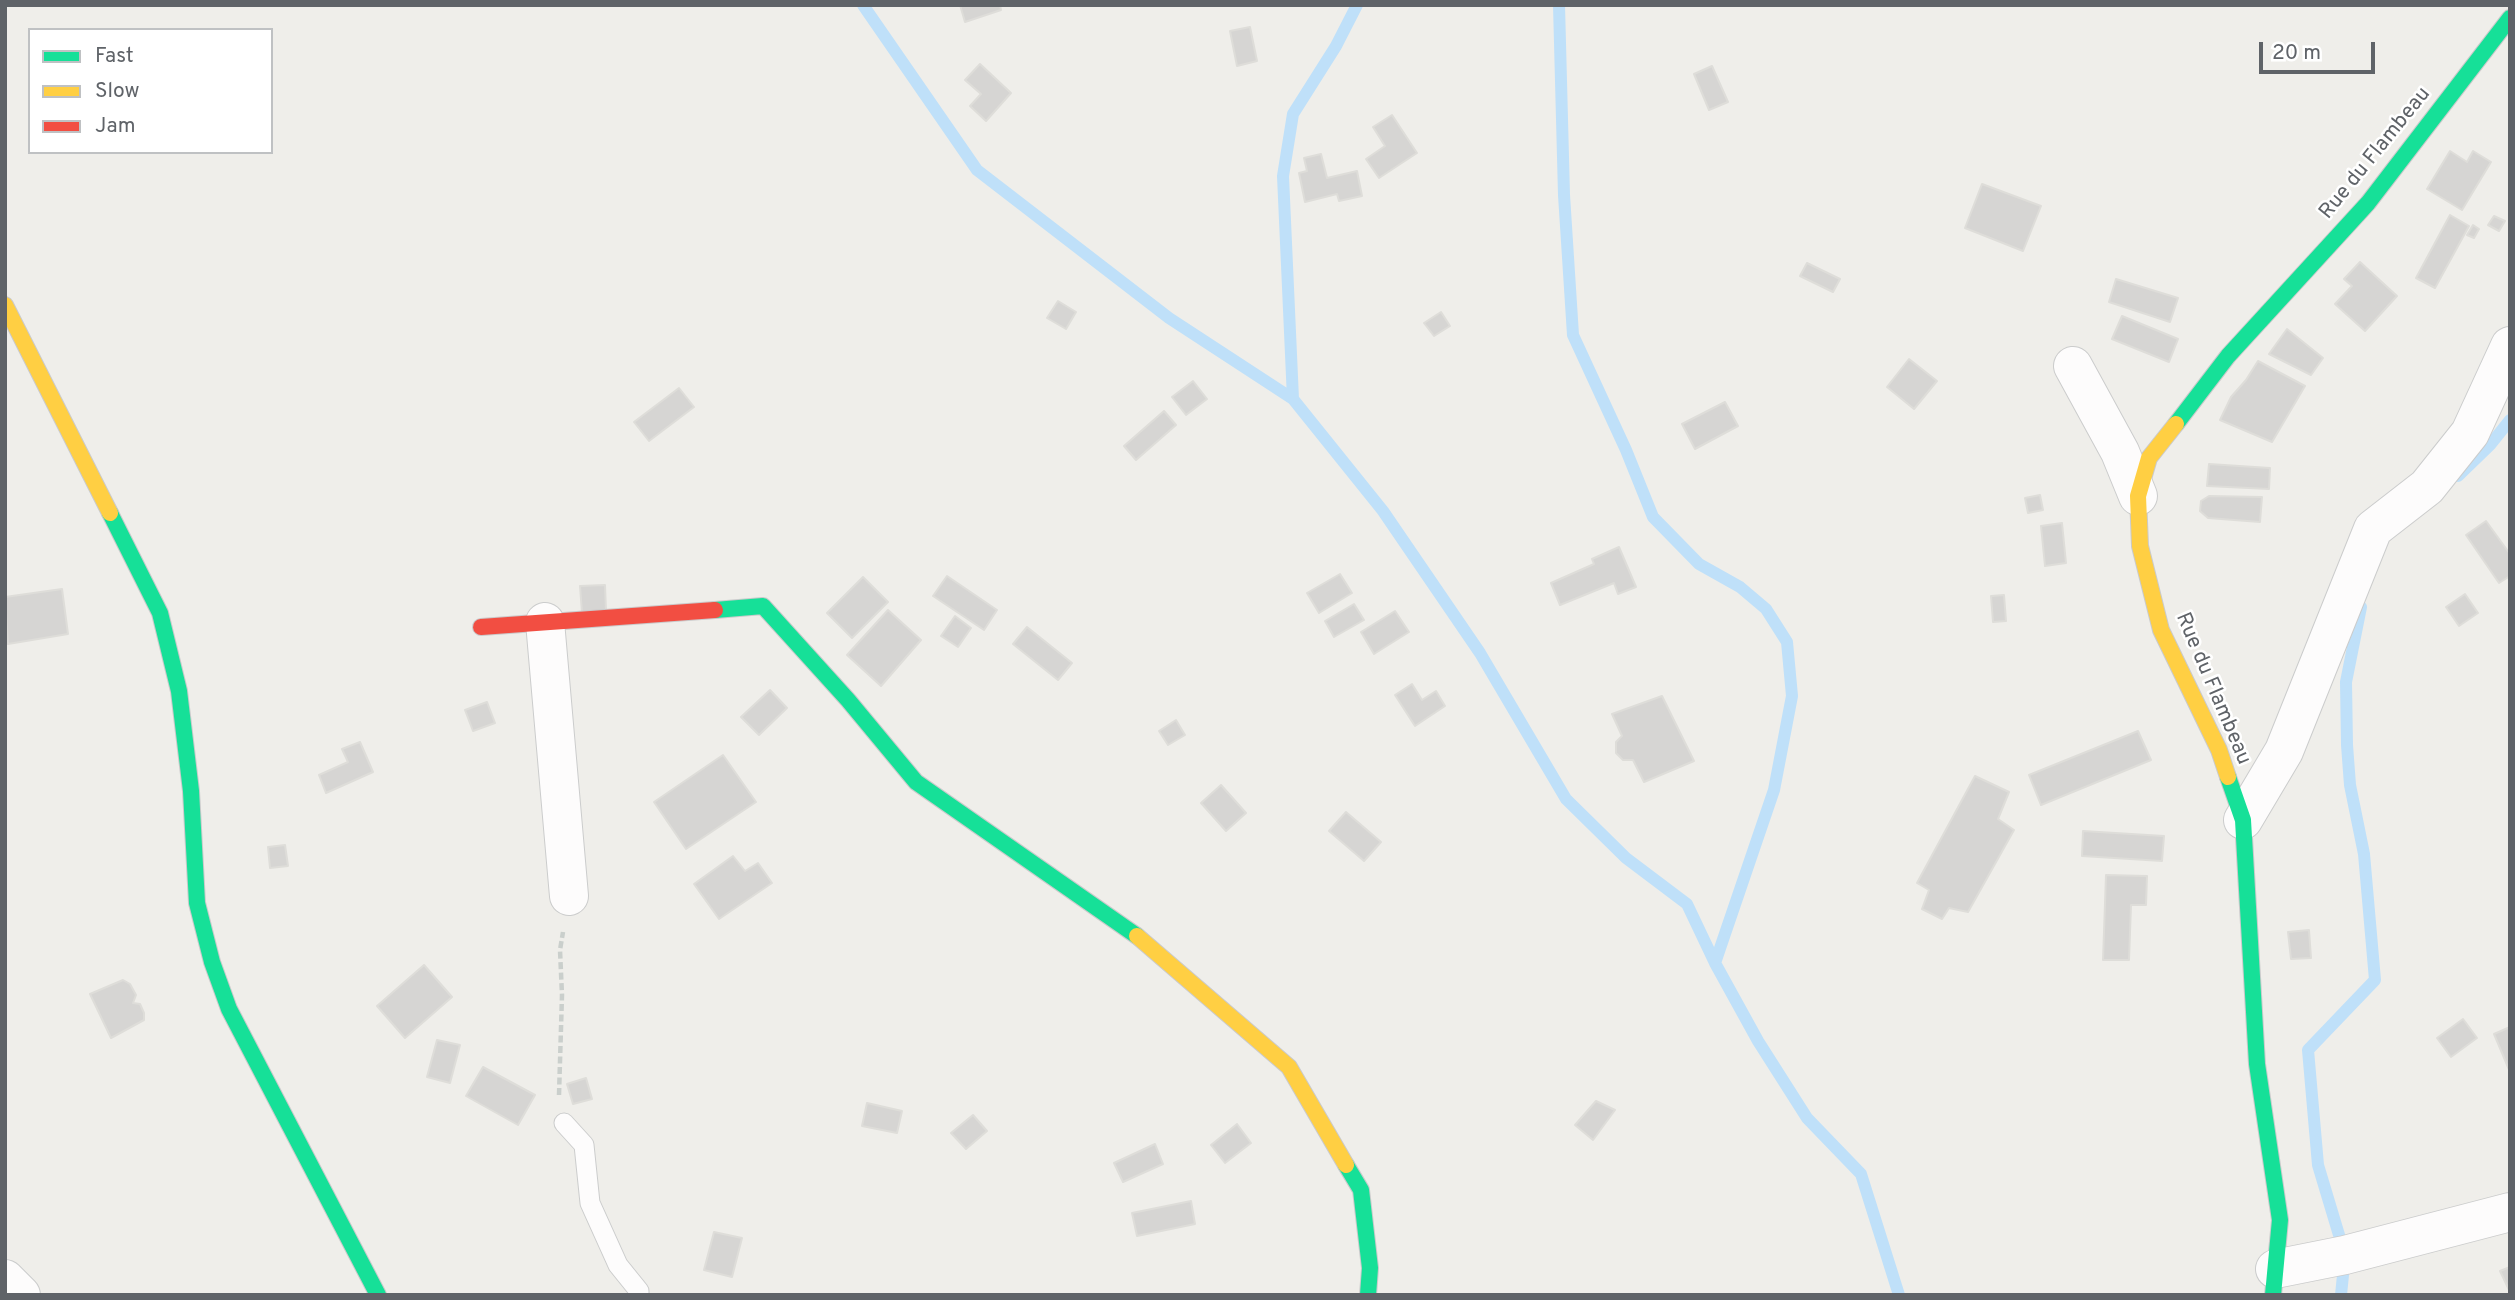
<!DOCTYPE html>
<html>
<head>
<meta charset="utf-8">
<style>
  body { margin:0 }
  #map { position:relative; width:2515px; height:1300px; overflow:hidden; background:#efeeea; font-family:Overpass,sans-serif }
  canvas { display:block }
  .frame { position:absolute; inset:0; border:7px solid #5f6368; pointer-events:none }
  .legend { position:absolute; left:28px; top:28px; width:245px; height:126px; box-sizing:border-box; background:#fff; border:2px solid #bfc1c3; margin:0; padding:9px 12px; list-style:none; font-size:21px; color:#5f6368 }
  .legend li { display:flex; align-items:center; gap:14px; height:35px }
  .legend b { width:35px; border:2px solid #bfc1c3 }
  .scale { position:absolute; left:2259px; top:42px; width:116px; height:32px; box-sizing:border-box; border:4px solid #5f6368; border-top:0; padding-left:9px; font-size:21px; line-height:24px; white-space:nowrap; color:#5f6368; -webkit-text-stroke:5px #fff; paint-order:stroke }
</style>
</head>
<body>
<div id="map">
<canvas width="2515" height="1300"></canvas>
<div class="frame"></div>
<ul class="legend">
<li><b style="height:9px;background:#16e098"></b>Fast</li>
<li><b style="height:9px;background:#ffcf43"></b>Slow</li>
<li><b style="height:9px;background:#f24e42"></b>Jam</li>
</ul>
<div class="scale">20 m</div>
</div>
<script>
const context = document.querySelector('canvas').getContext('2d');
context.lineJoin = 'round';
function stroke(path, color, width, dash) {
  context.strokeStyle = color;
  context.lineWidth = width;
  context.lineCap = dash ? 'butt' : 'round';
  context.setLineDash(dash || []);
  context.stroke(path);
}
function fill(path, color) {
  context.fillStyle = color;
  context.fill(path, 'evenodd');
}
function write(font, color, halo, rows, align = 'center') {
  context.font = font + ' Overpass,sans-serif';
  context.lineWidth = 5;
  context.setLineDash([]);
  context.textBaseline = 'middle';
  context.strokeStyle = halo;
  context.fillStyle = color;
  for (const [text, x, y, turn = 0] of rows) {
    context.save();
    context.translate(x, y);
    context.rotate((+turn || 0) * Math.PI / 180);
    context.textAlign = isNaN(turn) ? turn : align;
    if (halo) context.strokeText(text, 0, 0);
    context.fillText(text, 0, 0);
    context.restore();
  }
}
const stream = new Path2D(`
  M863,5L977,170L1169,318L1293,399L1383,511L1480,653L1566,799L1626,858L1687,904L1715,963L1758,1041L1807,1118L1861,1174L1899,1295
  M1559,5L1564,195L1573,335L1626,450L1653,517L1699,564L1740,587L1766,609L1787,642L1792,696L1774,790L1715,963
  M1293,399L1283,176L1293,114L1336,46L1357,5
  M2458,476L2490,445L2510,420
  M2341,1295L2345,1255L2318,1165L2308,1050L2375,980L2364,854L2350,785L2347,745L2346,682L2361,607`);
const building = new Path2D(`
  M960,5H1000L1001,10L965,22Z
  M1250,27L1257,61L1237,66L1230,31Z
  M980,64L1011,93L986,121L970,106L981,94L965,80Z
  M1712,66L1728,102L1709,110L1694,74Z
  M1392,115L1417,153L1379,178L1366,159L1385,146L1373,127Z
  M2450,151L2467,162L2473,151L2491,162L2462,210L2427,189Z
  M1321,154L1327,178L1357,171L1362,196L1339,201L1337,194L1305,202L1299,173L1307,171L1304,158Z
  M1982,184L2041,206L2023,251L1965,228Z
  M2450,215L2469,226L2435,288L2416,278Z
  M2494,216L2505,221L2499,231L2488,225Z
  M2473,225L2479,229L2474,238L2467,235Z
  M2360,262L2397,296L2365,331L2335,304L2352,286L2344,279Z
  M1807,263L1840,279L1833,292L1800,276Z
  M2116,279L2178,298L2170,322L2109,302Z
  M1058,301L1076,312L1066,329L1047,318Z
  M1441,312L1450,326L1434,336L1424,323Z
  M2122,316L2178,339L2169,362L2112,339Z
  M2287,329L2323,358L2311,375L2269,354Z
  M1909,359L1937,381L1914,409L1887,387Z
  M2258,361L2305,386L2272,442L2220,420L2231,397L2246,380Z
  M1193,381L1207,399L1186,415L1172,397Z
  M679,388L694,407L649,441L634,422Z
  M1725,402L1738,426L1695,449L1682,424Z
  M1164,411L1176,425L1136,460L1124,446Z
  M2209,464L2270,468L2269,489L2207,486Z
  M2040,495L2043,510L2028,513L2025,498Z
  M2209,496L2262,497L2260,522L2208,518L2200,511L2201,501Z
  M2486,521L2510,554V576L2499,583L2466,535Z
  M2062,523L2066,563L2045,566L2041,526Z
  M1619,547L1636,587L1618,594L1614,583L1560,605L1551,583L1594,564L1592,559Z
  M1340,574L1352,593L1319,613L1307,593Z
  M947,576L997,610L984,630L933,596Z
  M863,577L888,602L852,638L827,613Z
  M605,585L606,611L582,613L580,586Z
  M62,589L68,634L8,644L5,597Z
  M2465,594L2478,613L2459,626L2446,607Z
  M2004,595L2006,621L1993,622L1991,596Z
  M1354,604L1364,620L1334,637L1325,621Z
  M888,610L921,640L881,686L847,655Z
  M1395,611L1409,632L1374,654L1361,632Z
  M955,616L971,628L958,647L941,636Z
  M1027,627L1072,663L1058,680L1013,644Z
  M1412,684L1422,700L1436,691L1445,706L1415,726L1395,695Z
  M770,690L787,708L759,735L741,717Z
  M1662,696L1694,761L1644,782L1633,760H1623L1616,753V742L1622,736L1612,714Z
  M487,702L495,723L473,731L465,710Z
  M1176,720L1185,735L1168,745L1159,731Z
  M2138,731L2151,760L2041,805L2029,775Z
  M360,742L373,772L326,793L319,775L348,762L342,749Z
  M723,755L756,802L686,849L654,802Z
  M1975,776L2009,792L1998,819L2014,830L1968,912L1949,908L1942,919L1922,909L1929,890L1917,883Z
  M1221,785L1246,813L1226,831L1201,803Z
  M1346,812L1381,842L1364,861L1329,831Z
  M2083,831L2164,836L2162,861L2082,856Z
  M285,845L288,866L270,868L268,847Z
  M733,856L745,871L758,863L772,883L719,919L694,884Z
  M2106,875L2147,876L2146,905H2131L2129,960H2103Z
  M2309,930L2311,958L2291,959L2288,932Z
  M424,965L452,997L405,1038L377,1006Z
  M123,980L130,984L136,995L133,1003L140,1004L144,1013V1020L111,1038L90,994Z
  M2463,1019L2477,1038L2451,1057L2437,1038Z
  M2510,1027V1072L2494,1034Z
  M437,1040L460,1045L450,1083L427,1077Z
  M483,1067L535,1095L518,1125L466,1096Z
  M586,1078L592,1099L573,1104L567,1084Z
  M1596,1101L1615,1110L1593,1140L1575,1125Z
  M867,1103L902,1111L897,1133L862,1126Z
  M973,1115L987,1131L966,1149L951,1133Z
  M1237,1124L1251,1143L1225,1163L1211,1145Z
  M1155,1144L1163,1164L1123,1182L1114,1163Z
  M1191,1201L1195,1224L1137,1236L1132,1213Z
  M714,1232L742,1238L732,1277L704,1270Z
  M2510,1267V1292L2500,1271Z`);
const path = new Path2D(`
  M559,1095L562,995L560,950L563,932`);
const lane = new Path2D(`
  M564,1123L584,1145L590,1203L618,1265L639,1291V1295`);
const street = new Path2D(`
  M2073,366L2120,452L2138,496
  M545,622L569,896
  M2243,820L2284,751L2373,529L2427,487L2470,433L2510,346
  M2275,1269L2345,1255L2510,1212
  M5,1279L21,1295`);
const fast = new Path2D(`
  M2176,424L2228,356L2368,203L2510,18
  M110,513L160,613L179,691L191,791L197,903L212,962L229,1009L378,1295
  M715,610L763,606L848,700L916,782L1137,936
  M2228,777L2243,820L2257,1064L2280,1220L2273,1295
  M1346,1165L1361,1190L1370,1268L1368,1295`);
const slow = new Path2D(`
  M5,305L110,513
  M2176,424L2149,458L2138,496L2140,546L2161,630L2219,750L2228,777
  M1137,936L1289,1067L1346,1165`);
const jam = new Path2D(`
  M481,627L715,610`);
const streetNames = [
  ["Rue du Flambeau",2376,154,-51],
  ["Rue du Flambeau",2212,689,67]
];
stroke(stream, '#bfe0f9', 12);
fill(building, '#d6d5d3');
stroke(building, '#deddd9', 2);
stroke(lane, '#cbcccc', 21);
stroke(street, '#cbcccc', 40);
stroke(fast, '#cacacb', 18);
stroke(slow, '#cacacb', 18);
stroke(jam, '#cacacb', 18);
stroke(path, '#cacfcc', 4.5, [7, 3.5]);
stroke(lane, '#fdfcfc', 19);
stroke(street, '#fdfcfc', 38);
stroke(fast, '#16e098', 16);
stroke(slow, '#ffcf43', 16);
stroke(jam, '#f24e42', 16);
write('21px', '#5f6368', '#fff', streetNames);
</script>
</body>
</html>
